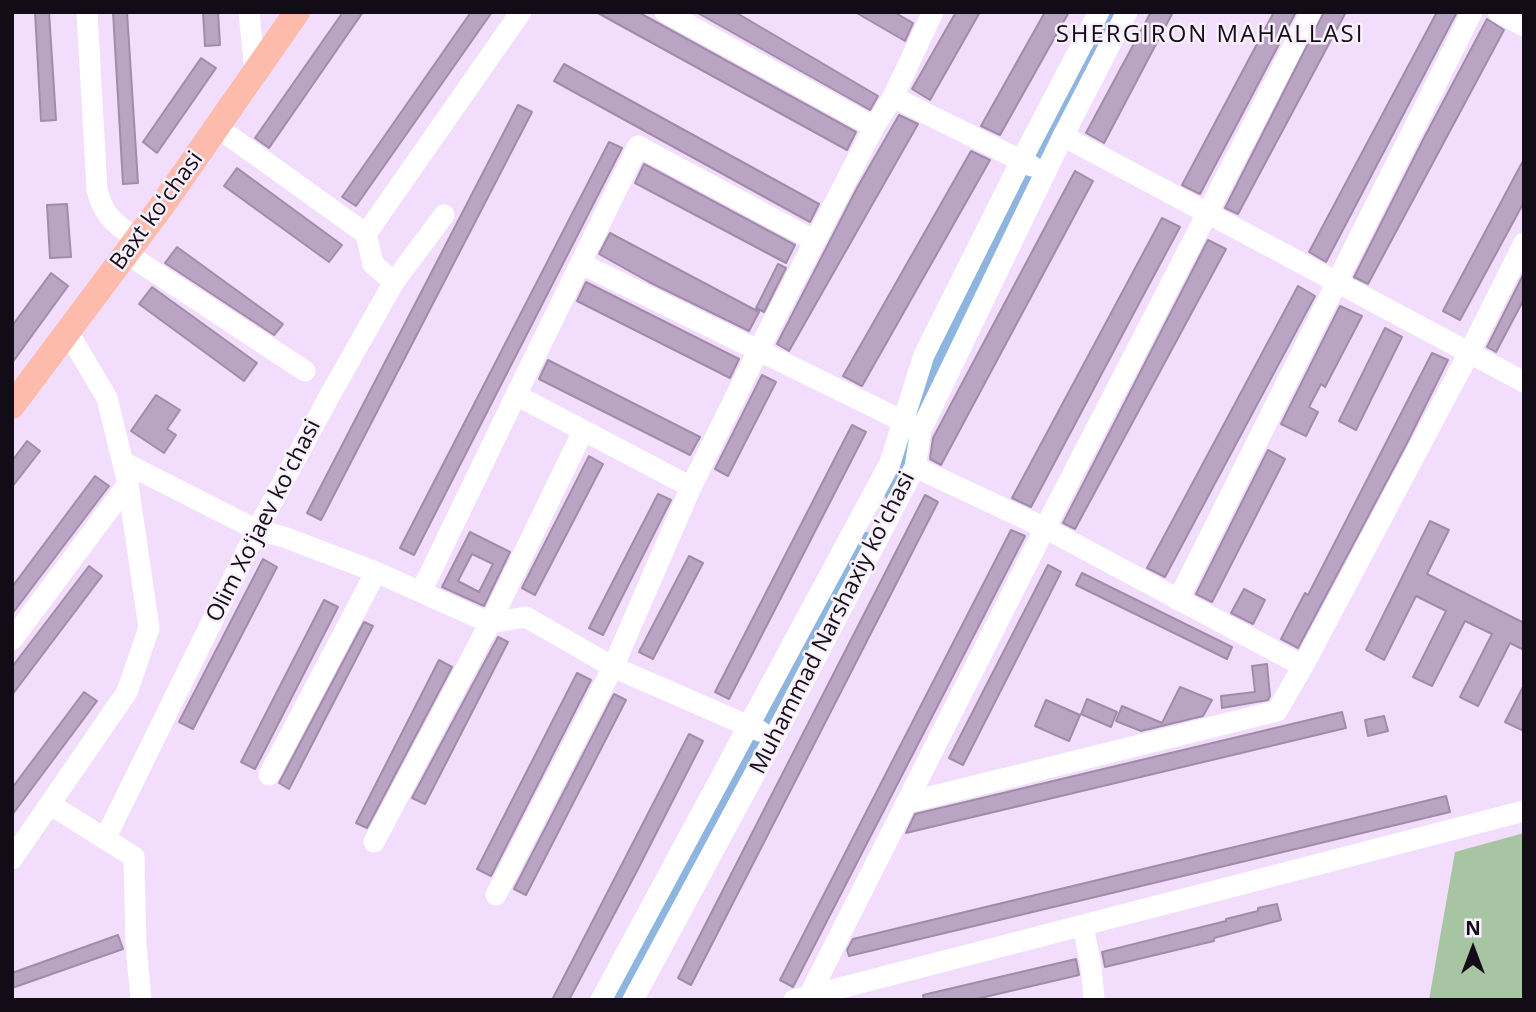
<!DOCTYPE html>
<html>
<head>
<meta charset="utf-8">
<style>
  body { margin:0 }
  #map { position:relative; width:1536px; height:1012px; overflow:hidden; background:#f3ddfd; font-family:"Open Sans",sans-serif }
  canvas { display:block }
  .frame { position:absolute; inset:0; border:14px solid #130b16; pointer-events:none }
  .north { position:absolute; left:1438px; top:914px; width:70px; height:70px; -webkit-text-stroke:5px #f8f0fd; paint-order:stroke; rotate:0deg; font-size:19px; font-weight:700; line-height:28px; text-align:center; color:#130b16 }
  .north::after { content:''; display:block; margin:auto; width:24px; height:32px; background:#130b16; clip-path:polygon(50% 0,100% 100%,50% 72%,0 100%) }
</style>
</head>
<body>
<div id="map">
<canvas width="1536" height="1012"></canvas>
<div class="frame"></div>
<div class="north">N</div>
</div>
<script>
const context = document.querySelector('canvas').getContext('2d');
context.lineJoin = 'round';
function fill(path, color) {
  context.fillStyle = color;
  context.fill(path, 'evenodd');
}
function stroke(path, color, width, dash) {
  context.strokeStyle = color;
  context.lineWidth = width;
  context.lineCap = dash ? 'butt' : 'round';
  context.setLineDash(dash || []);
  context.stroke(path);
}
function write(font, color, halo, rows, align = 'center') {
  context.font = font + ' "Open Sans",sans-serif';
  context.lineWidth = 5;
  context.setLineDash([]);
  context.textBaseline = 'middle';
  context.strokeStyle = halo;
  context.fillStyle = color;
  for (const [text, x, y, turn = 0] of rows) {
    context.save();
    context.translate(x, y);
    context.rotate((+turn || 0) * Math.PI / 180);
    context.textAlign = isNaN(turn) ? turn : align;
    if (halo) context.strokeText(text, 0, 0);
    context.fillText(text, 0, 0);
    context.restore();
  }
}
const green = new Path2D(`
  M1524,833V1000H1429L1455,852Z`);
const canal = new Path2D(`
  M1038,156L1113,12
  M891,494L935,363L995,249L1028,178
  M618,1000L772,707L866,539`);
const building = new Path2D(`
  M35,12H49L56,120L41,121Z
  M113,12H127L138,183L123,184Z
  M203,12H218L220,45L205,46Z
  M343,12H363L269,148L255,138Z
  M471,12H492L356,206L342,197Z
  M596,12H638L856,132L847,150Z
  M696,12H735L878,96L870,110Z
  M855,12H894L913,23L905,41Z
  M956,12H980L930,100L912,89Z
  M1045,12H1069L1000,135L981,126Z
  M1151,12H1173L1104,143L1086,133Z
  M1274,12H1296L1200,194L1182,185Z
  M1324,12H1346L1238,214L1225,208Z
  M1437,12H1457L1326,262L1309,252Z
  M1487,19L1504,30L1368,284L1354,277L1425,136Z
  M201,58L216,68L157,153L143,142Z
  M564,64L819,204L810,222L554,81Z
  M518,105L532,112L321,520L307,513Z
  M899,115L918,124L789,351L777,344L857,188Z
  M609,142L622,148L414,555L400,548Z
  M971,151L990,160L862,386L843,376Z
  M1524,159V202L1460,320L1443,311Z
  M644,164L795,245L786,263L635,183Z
  M237,168L342,245L329,262L224,186Z
  M1075,171L1093,181L941,465L930,459L933,438Z
  M67,204L71,257L50,258L47,205Z
  M1162,218L1180,227L1144,294L1031,507L1012,498Z
  M610,233L759,312L749,331L649,282L599,254Z
  M1208,240L1226,249L1075,529L1063,523Z
  M177,247L283,324L274,335L165,263Z
  M778,264L786,268L764,312L756,308Z
  M51,273L68,286L12,363V326Z
  M1524,273V299L1496,352L1487,347Z
  M586,282L739,359L730,378L577,301Z
  M1298,286L1315,296L1165,577L1147,568Z
  M152,287L257,363L244,381L139,304Z
  M1340,306L1362,316L1325,387L1321,384L1309,407L1318,412L1306,436L1281,424Z
  M1385,328L1402,337L1356,430L1339,421Z
  M1432,353L1448,360L1406,445L1298,648L1281,639L1305,593L1308,595Z
  M548,360L700,437L690,455L539,379Z
  M762,375L776,382L728,476L715,469Z
  M156,395L180,410L167,429L176,435L164,453L131,431Z
  M852,425L866,432L729,699L715,692Z
  M27,441L40,451L12,487V461Z
  M1268,450L1285,459L1212,602L1196,594Z
  M589,456L603,464L535,595L522,588Z
  M95,476L109,486L12,614V587Z
  M658,494L671,500L603,635L589,628Z
  M925,495L938,502L691,985L678,978Z
  M1430,521L1449,530L1427,574L1524,623V650L1510,643L1478,706L1460,697L1492,634L1465,621L1432,686L1413,677L1446,611L1416,596L1384,660L1366,650Z
  M1011,530L1025,536L793,987L780,980Z
  M470,532L510,552L484,606L442,587ZM472,554L493,564L479,592L458,581Z
  M689,556L703,563L653,659L639,652Z
  M263,559L277,567L193,729L179,722Z
  M1048,565L1061,572L963,765L949,758Z
  M89,566L102,576L12,695V667Z
  M1082,573L1232,647L1227,659L1076,585Z
  M1244,589L1265,600L1253,624L1231,613Z
  M324,600L338,607L255,769L241,762Z
  M364,622L373,626L289,789L279,783Z
  M498,637L508,642L425,804L412,798Z
  M439,660L452,667L367,828L356,823Z
  M1267,664L1270,696L1268,700L1222,708L1221,696L1255,692L1252,666Z
  M577,673L591,680L491,876L477,869Z
  M1524,685V731L1505,722Z
  M1180,687L1212,700L1203,716L1141,731L1116,721L1122,706L1162,723Z
  M84,692L97,701L12,815V788Z
  M614,694L626,700L526,895L514,889Z
  M1087,699L1117,712L1111,727L1081,714Z
  M1046,700L1080,715L1069,741L1035,726Z
  M1342,712L1346,728L906,833L915,814Z
  M1384,716L1388,731L1368,736L1365,720Z
  M689,734L703,741L638,869L569,1000H552Z
  M1446,796L1450,812L849,956L847,950L853,939Z
  M1277,904L1281,920L1214,938V941L1105,967L1102,952L1226,921V919L1258,911V908Z
  M118,935L123,949L12,988V973Z
  M1076,959L1079,975L972,1000H924L923,995Z`);
const minor = new Path2D(`
  M87,12L97,190C103,216 116,225 137,239
  M249,12L255,73
  M665,12L874,127
  M1498,12L1524,26
  M893,97L1032,166
  M217,127L366,234L373,264L394,282
  M1063,136L1524,382
  M366,234L521,12
  M126,253L305,371
  M582,264L917,428
  M123,462L257,530L284,537L376,572L490,623L526,617L613,667L760,731
  M915,467L1045,528L1303,666
  M691,487L516,395L638,146L815,241
  M421,592L516,395
  M1178,600L1472,12
  M12,640L128,484L107,398L67,331
  M269,775L376,572
  M906,803L1277,711L1303,666L1469,353L1524,243
  M51,805L134,857L136,945L141,1000
  M105,839L257,530L330,395L394,282L444,215
  M374,842L490,623L583,431
  M12,859L127,692L149,628L128,484
  M496,895L613,667L691,487L758,351L874,127L893,97L933,12
  M1083,926L1091,966L1094,1000
  M809,996L1045,528L1311,12
  M601,1000L890,463L924,355L1021,161L1099,12
  M633,1000L774,738L915,467L921,430L1063,136L1127,12
  M794,1000L1524,811`);
const major = new Path2D(`
  M12,406L161,207L297,12`);
const streetNames = [
  ["Baxt koʻchasi",157,211,-54],
  ["Olim Xoʻjaev ko'chasi",264,521,-63],
  ["Muhammad Narshaxiy ko'chasi",833,623,-63]
];
const neighbourhoodNames = [
  ["SHERGIRON MAHALLASI",1210,35]
];
fill(green, '#a7c4a3');
stroke(canal, '#8eb5df', 14);
fill(building, '#b9a4c3');
stroke(building, '#a08ca9', 2);
stroke(minor, '#fff', 21);
stroke(major, '#fdbbac', 26);
write('23px', '#130b16', '#f8f0fd', streetNames);
context.letterSpacing = '2px';
write('24px', '#130b16', '#f8f0fd', neighbourhoodNames);
context.letterSpacing = '0px';
</script>
</body>
</html>
